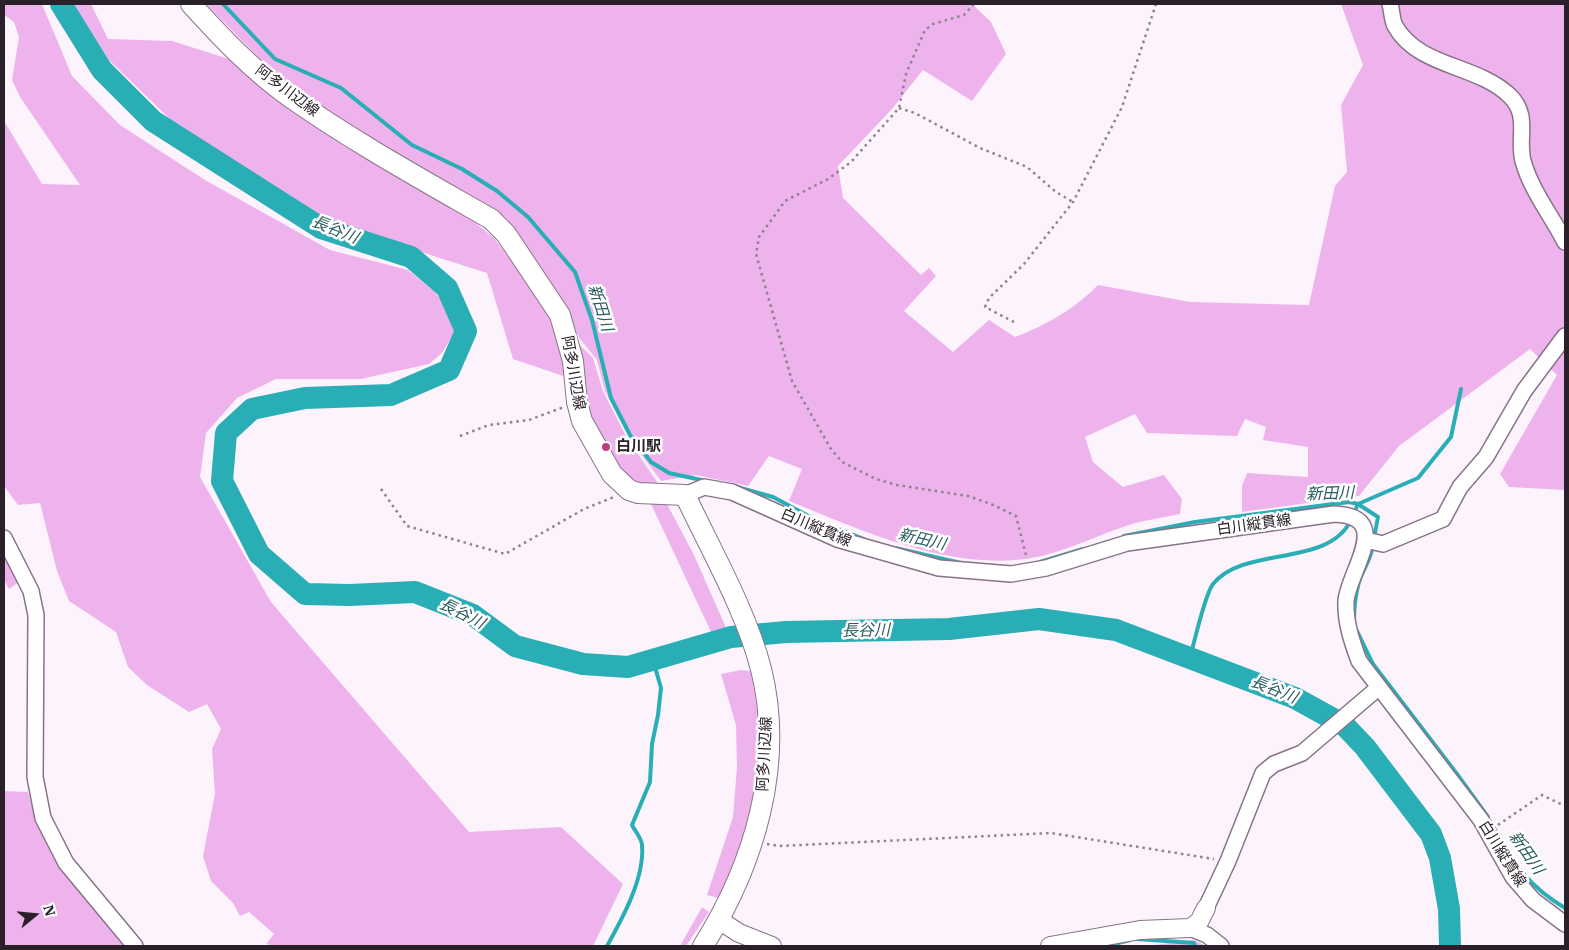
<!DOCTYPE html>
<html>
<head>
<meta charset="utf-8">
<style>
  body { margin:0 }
  #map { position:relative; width:1569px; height:950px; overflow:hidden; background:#fdf3fc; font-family:"IBM Plex Serif",serif }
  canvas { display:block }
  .frame { position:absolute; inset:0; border:5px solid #292029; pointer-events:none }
  .north { position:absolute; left:10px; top:890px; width:50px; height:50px; -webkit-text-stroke:4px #fff; paint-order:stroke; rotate:73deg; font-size:14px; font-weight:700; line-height:20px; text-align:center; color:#292029 }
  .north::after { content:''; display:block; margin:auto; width:18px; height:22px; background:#292029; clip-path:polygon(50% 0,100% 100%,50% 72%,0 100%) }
</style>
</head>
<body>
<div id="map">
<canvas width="1569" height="950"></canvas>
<div class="frame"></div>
<div class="north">N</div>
</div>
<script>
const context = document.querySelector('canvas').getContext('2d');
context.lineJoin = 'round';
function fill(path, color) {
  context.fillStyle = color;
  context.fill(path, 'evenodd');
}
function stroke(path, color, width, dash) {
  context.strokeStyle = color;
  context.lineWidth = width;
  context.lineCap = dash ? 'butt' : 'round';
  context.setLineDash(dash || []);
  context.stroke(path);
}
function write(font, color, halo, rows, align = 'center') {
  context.font = font + ' "IBM Plex Serif","Noto Sans JP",serif';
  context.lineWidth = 5;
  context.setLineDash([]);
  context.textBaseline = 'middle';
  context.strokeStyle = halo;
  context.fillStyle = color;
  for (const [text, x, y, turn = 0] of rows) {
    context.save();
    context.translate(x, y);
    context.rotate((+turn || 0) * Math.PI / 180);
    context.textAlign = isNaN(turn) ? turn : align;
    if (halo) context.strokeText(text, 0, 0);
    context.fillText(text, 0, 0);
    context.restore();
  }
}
const green = new Path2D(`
  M4,4H42L72,76L120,125L205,180L330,250L408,270L435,292L450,312L456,330L442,353L429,364L361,379H276L237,398L206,433L200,477L271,602L469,832L561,827L623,884L593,946H269L267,943L274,934L249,912L240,916L233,903L211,881L203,856L215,794L212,749L221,729L207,704L189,712L147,685L128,667L116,632L69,601L57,571L40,503L18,505L4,486V121L42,184L80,185L20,97L12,80L19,37L14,22L4,15Z
  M73,4H91L108,39L172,41L232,60L344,146L467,216L494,238L532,287L559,332L569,378L513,359L487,273L333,224L281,194L178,127L109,60Z
  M206,4H972L991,22L1006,54L972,101L923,70L892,109L838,166L843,198L921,275L929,268L936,276L904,311L953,352L989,320L1015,337C1045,326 1076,308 1098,285L1190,302L1309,305L1335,186L1347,172L1341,105L1363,65L1341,4H1565V490L1509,487L1500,474L1557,375L1530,349L1399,446L1359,496L1242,512V486L1247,473L1308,477V447L1263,440L1266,427L1245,419L1237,436L1147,433L1135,414L1085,437L1093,462L1123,487L1164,475L1182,499L1180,514C1167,517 1153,519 1139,522C1106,531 1075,548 1042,556C957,575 866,532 789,501L802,469L769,456L748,486L696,475L661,481L630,439L605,391L597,360L580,339L551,283L507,219L485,203L370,142L310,102L256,55Z
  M578,343L593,358L603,391L627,438L662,489L639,486L610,459L585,405Z
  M651,504H667L694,555L727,630L712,634Z
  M4,550L19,582L9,589L4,580Z
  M741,670L750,671C766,732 757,797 738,857C734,871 725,885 718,898L707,895L733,817L737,767L736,725L721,674Z
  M4,791L28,792L36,823L60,865L130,946H4Z
  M702,907L709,912L686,946H680Z
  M1194,940L1206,946H1146Z`);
const stream = new Path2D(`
  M223,4L275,59L341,88L412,145L462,169L497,191L528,217L575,272L592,320L611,398L630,435L651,462L669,473L706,481
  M737,487L773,497L818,521L864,539
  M1354,513L1358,504L1418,478L1451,437L1461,389
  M1124,536L1195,522L1349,502L1358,504L1378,517L1374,538
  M895,548L961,563
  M1040,562L1083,549
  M1354,622C1354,608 1355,596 1359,582C1363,569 1371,560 1373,545
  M1357,631L1373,664L1457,774L1488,817
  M1190,658C1194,643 1205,594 1213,584C1245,545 1328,568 1351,520
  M1491,823C1515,863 1524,883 1565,908
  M1137,939L1194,943L1195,946
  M607,946C622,919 645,878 642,845C642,839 635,831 632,825L650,782L652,744L658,715L661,688L653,660
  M1106,946L1130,940`);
const river = new Path2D(`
  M61,4L102,70L153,121L321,228L411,257L447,288L466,331L449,370L391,395L305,398L252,409L226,433L222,481L259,554L305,594L350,595L415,592L473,615L515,646L583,664L628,667L731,637L786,632L949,629L1039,619L1116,630L1295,698L1344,725L1365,747L1431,834L1440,858L1449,909L1450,946`);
const path = new Path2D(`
  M974,4L964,15L933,24L925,30L906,74L899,108L851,162L828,179L785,201L759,237L756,254L792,381L831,449L842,462L876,479L897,485L968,496L991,504L1016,516L1027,559
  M899,108L915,113L980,148L1027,167L1056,192L1073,202
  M1014,322L985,307L989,298L1024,264L1073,202L1122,107L1156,4
  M460,436L489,425L529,420L564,407
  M381,489L407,526L505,554L584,509L614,497
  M1498,825L1542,795L1565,806
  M767,844L779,846L1051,833L1214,859`);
const minor = new Path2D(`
  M1390,4C1392,11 1392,20 1395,26C1419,68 1477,64 1510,96C1530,116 1517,137 1523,161C1531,190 1551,215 1565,242
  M685,495L704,487L732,492L837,539L939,568L1011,574L1046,568L1127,543L1334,514C1395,516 1348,572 1346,601C1345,622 1352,642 1359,661L1481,820L1513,877L1533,900L1565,924
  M4,538L31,591L36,615L35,777L43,818L66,863L135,946
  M1366,540L1383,544L1443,519L1460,487L1486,457L1524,391L1565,336
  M1206,908L1228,861L1263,773L1274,764L1302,753L1378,688
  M1190,928L1207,935L1221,946`);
const tertiary = new Path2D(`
  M719,920L739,933L772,946
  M1050,946L1140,930L1190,928L1199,922L1206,908`);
const secondary = new Path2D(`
  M191,4C221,37 253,71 290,97C354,142 423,180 491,219L506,234L560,315L573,361L577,402L582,421L612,474L629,490L638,493L685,495C710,548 747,613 761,669C785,764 754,865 703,946`);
const markers = [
  [606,447,5,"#c23d7f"]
];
const streetNames = [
  ["阿多川辺線",287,91,37],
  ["阿多川辺線",573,373,80],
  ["白川縦貫線",1254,525,-8],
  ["白川縦貫線",816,528,23],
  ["阿多川辺線",765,754,-87],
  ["白川縦貫線",1502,854,58]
];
const poiNames = [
  ["白川駅",616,447]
];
const waterNames = [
  ["長谷川",335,230,22],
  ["新田川",600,308,72],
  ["新田川",1330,494,-2],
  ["新田川",922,540,13],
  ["長谷川",462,614,27],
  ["長谷川",866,631,-1],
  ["長谷川",1274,690,22],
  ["新田川",1526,853,55]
];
fill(green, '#eeb3ed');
stroke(stream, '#29aeb6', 4);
stroke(river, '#29aeb6', 22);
stroke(minor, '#887388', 18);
stroke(tertiary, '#887388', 20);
stroke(secondary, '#887388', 22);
stroke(path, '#8c838c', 2.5, [2.5, 4]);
stroke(minor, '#fff', 15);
stroke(tertiary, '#fff', 18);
stroke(secondary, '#fff', 20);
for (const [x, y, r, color] of markers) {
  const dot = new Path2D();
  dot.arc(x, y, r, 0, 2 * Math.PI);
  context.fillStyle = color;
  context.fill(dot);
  stroke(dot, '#fff', 2);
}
write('15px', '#292029', '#fff', streetNames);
write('bold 15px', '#292029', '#fff', poiNames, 'left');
write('italic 16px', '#295d60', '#fff', waterNames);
</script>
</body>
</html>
